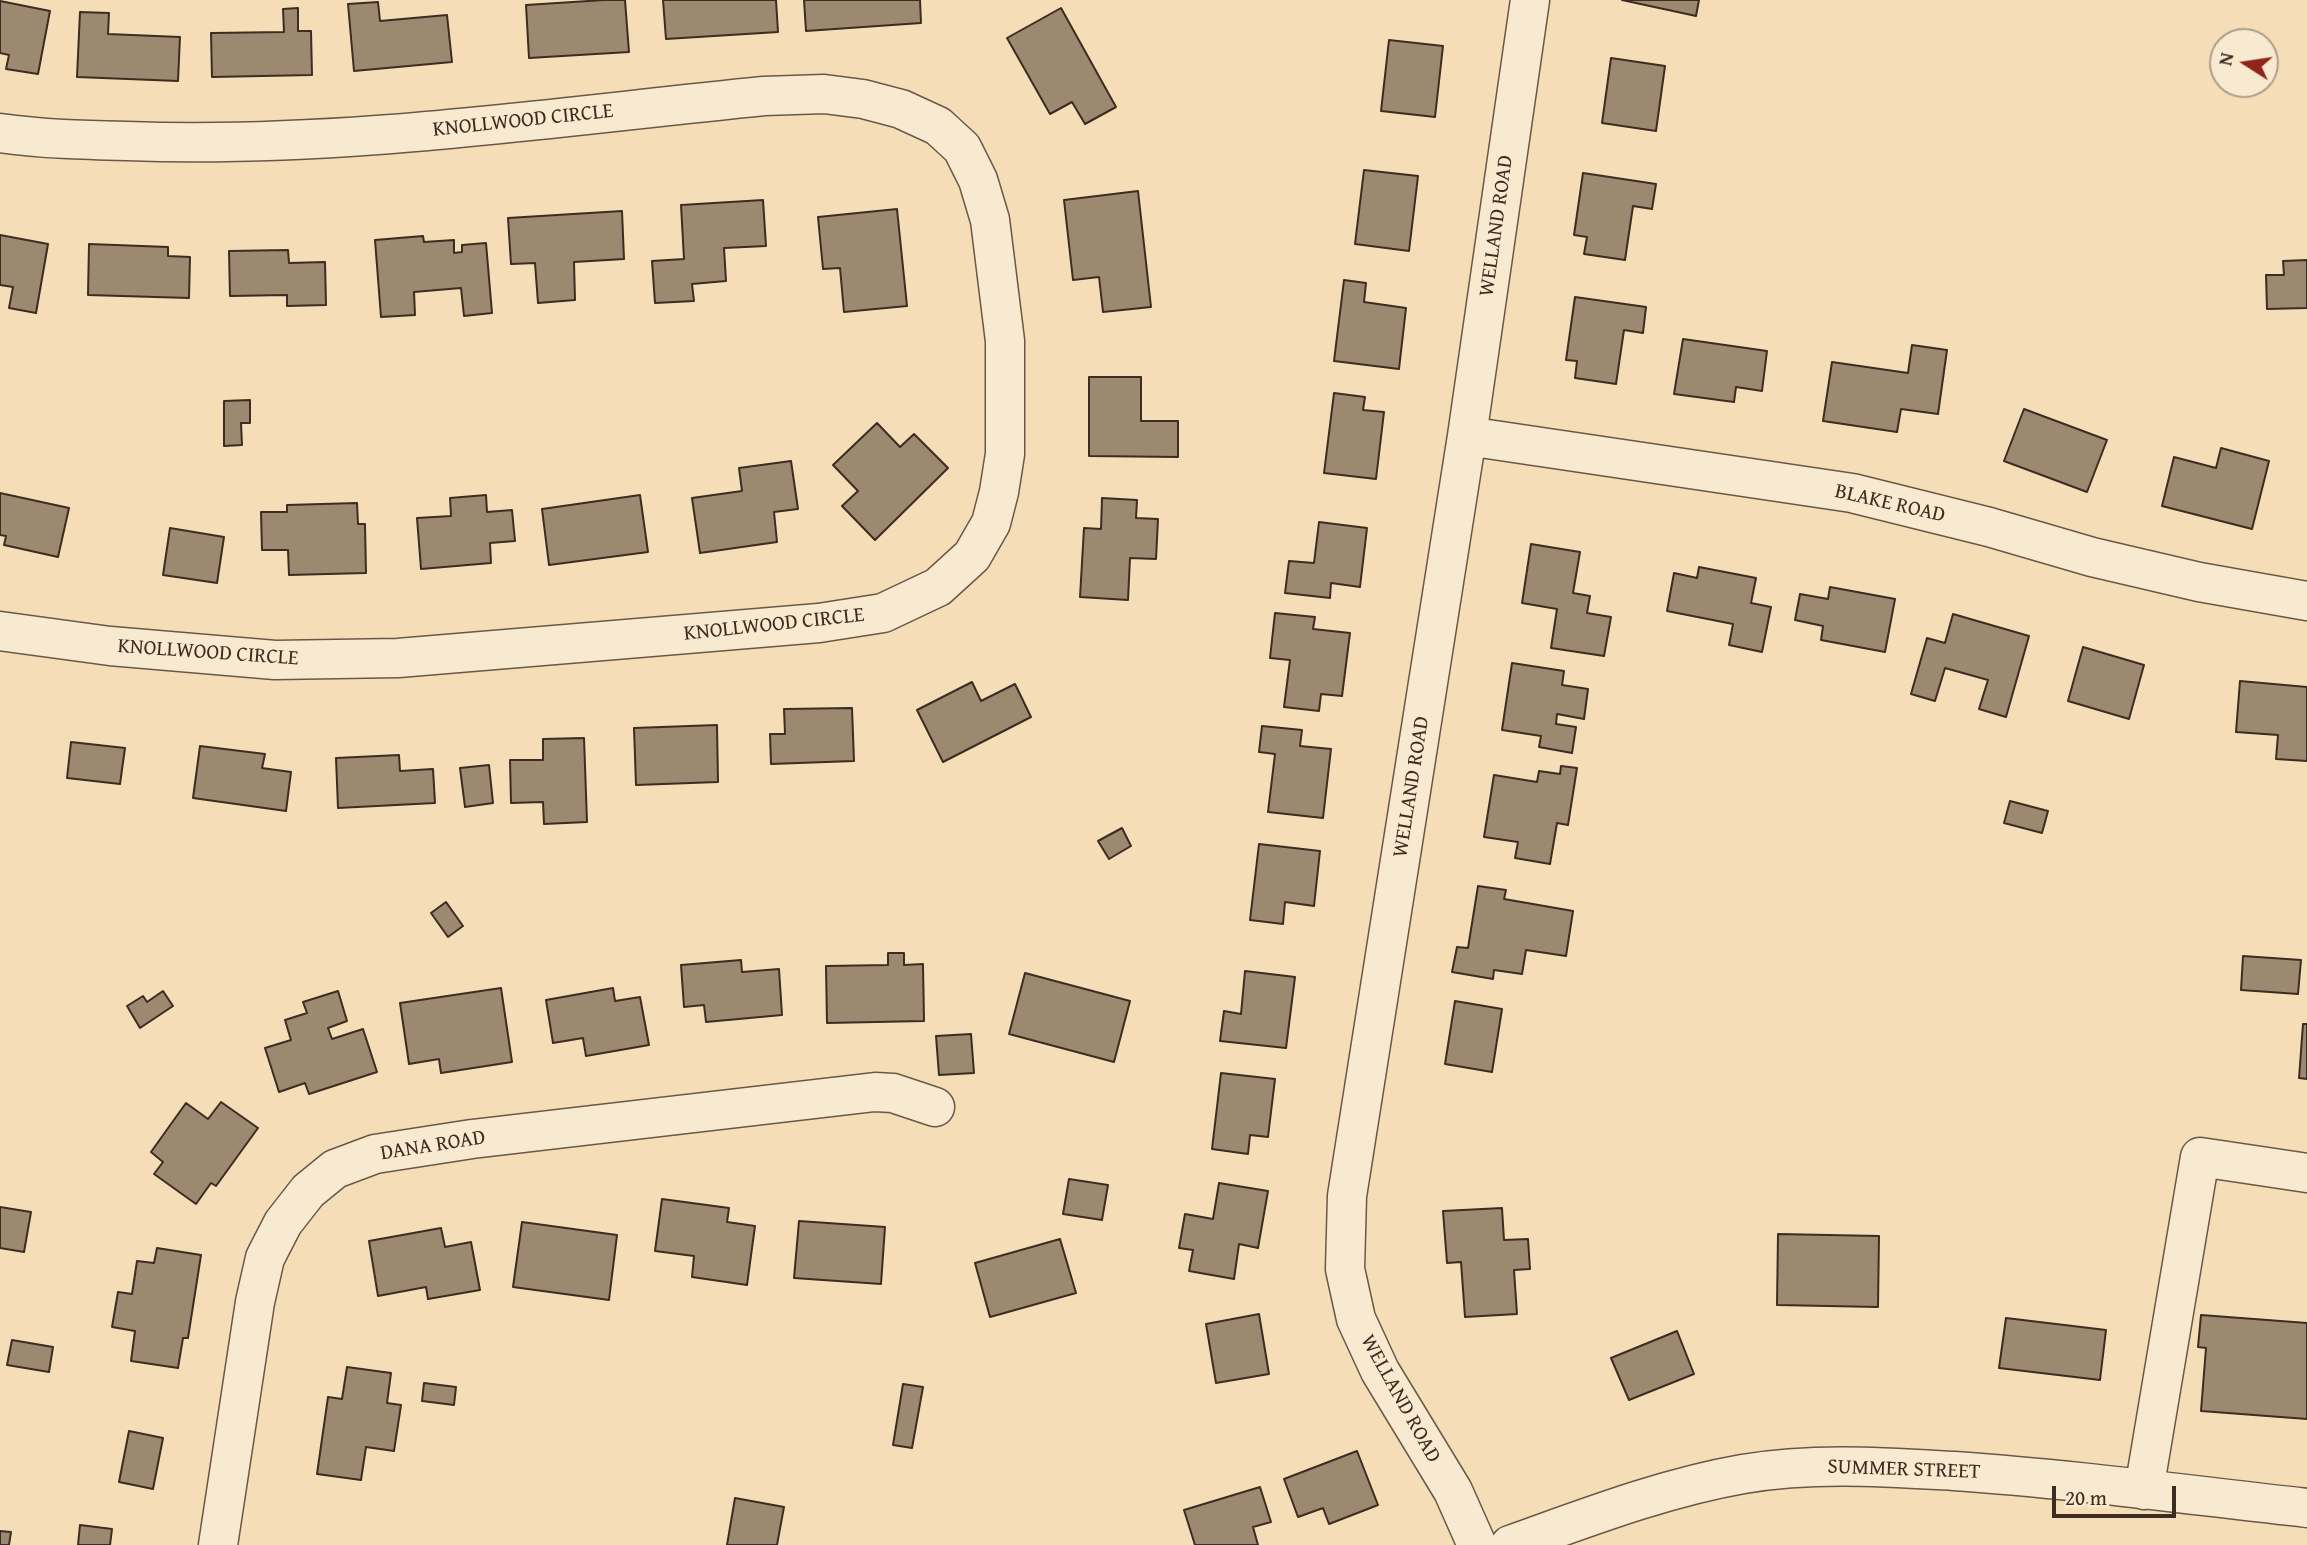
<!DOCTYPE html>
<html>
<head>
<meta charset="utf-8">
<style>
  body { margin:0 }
  #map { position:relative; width:2307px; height:1545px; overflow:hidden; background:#f5deb7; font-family:"Gentium Book Plus",serif }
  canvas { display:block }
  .north { position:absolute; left:2209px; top:28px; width:70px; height:70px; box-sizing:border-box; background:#f8ead0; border:2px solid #ad9e8a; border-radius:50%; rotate:282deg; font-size:19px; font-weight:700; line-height:28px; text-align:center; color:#3c2c22 }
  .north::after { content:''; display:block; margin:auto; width:24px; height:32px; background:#8f2418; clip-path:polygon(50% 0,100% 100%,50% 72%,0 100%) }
  .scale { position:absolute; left:2052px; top:1486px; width:124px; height:32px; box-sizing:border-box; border:4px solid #3c2c22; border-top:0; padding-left:9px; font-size:21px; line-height:24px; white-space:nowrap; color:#3c2c22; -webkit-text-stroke:5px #f8ead0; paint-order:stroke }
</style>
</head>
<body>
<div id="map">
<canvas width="2307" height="1545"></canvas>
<div class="north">N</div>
<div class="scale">20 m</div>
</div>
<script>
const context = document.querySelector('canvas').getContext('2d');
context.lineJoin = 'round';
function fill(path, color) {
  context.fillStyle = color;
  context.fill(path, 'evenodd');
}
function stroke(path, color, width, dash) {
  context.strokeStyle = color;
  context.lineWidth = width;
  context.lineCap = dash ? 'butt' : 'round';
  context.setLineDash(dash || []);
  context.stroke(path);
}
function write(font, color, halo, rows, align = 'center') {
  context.font = font + ' "Gentium Book Plus",serif';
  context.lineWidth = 6;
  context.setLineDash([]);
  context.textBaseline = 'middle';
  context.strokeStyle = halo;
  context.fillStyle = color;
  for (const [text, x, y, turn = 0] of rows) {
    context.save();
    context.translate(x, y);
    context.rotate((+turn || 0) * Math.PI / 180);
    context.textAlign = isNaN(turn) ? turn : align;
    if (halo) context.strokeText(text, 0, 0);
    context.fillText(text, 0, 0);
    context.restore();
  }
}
const building = new Path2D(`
  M604,0H625L629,52L529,58L526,5Z
  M663,0H776L778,32L666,39Z
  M804,0H920L921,23L806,31Z
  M1622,0H1699L1696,16Z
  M0,1L50,11L38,74L6,69L9,55L0,53Z
  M378,2L380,21L447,15L452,62L354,71L348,4Z
  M298,8V31H311L312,75L212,77L211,33L284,32L283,9Z
  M1061,8L1116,107L1085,124L1072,102L1050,114L1007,38Z
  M80,12L109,13L108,34L180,37L178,81L77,77Z
  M1389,40L1443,46L1435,117L1381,111Z
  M1611,58L1665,66L1656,131L1602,123Z
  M1364,170L1418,176L1409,251L1355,244Z
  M1583,173L1656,184L1652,209L1633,206L1625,260L1584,254L1587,237L1574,235Z
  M1138,191L1151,307L1103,312L1099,277L1073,280L1064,200Z
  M763,200L766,246L724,248L726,281L692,284L694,301L655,303L652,261L684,259L681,205Z
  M897,209L907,306L844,312L840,268L823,269L818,217Z
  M622,211L624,259L574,262L575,300L538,303L535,263L511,264L508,218Z
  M0,235L48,244L36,313L9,308L13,287L0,285Z
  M423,236L424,242L454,240V253L462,252V245L486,243L492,313L464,316L461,288L414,292L415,315L381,317L375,240Z
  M89,244L168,247V256L190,257L189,298L88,295Z
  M288,250L289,263L325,262L326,305L287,306V295L230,296L229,251Z
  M2307,260V308L2267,309L2266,275H2284L2283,261Z
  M1344,280L1366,283L1364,302L1406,308L1399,369L1334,361Z
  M1575,297L1646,307L1643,333L1624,330L1616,384L1575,378L1577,361L1566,360Z
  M1683,339L1767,351L1762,391L1736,387L1734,402L1674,394Z
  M1912,345L1947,350L1938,414L1901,409L1897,432L1823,421L1832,362L1908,373Z
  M1089,377H1141V421H1178V457L1089,456Z
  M1334,393L1365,397L1363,410L1384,412L1376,479L1324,473Z
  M250,400V423H241L242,445L224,446V401Z
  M2024,409L2107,440L2087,492L2004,461Z
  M877,423L900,447L914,434L948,468L875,540L842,506L858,491L833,465Z
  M2221,448L2269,461L2252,529L2162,506L2174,457L2216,468Z
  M791,461L798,509L774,512L777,542L700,553L692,498L742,491L739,468Z
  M0,493L69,508L58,557L4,545L6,536L0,535Z
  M486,495L487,512L512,510L515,541L490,543L491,563L421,569L417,518L451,516L450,498Z
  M640,495L648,552L549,565L542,509Z
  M1102,498L1137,500L1136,518L1158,519L1156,559L1130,558L1128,600L1080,597L1084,528L1101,529Z
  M357,503L358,524H365L366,573L289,575L288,550H262L261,512H287V505Z
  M1319,522L1367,528L1360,587L1331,583L1330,598L1285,593L1289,561L1314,563Z
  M170,528L224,537L217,583L163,575Z
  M1531,544L1580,552L1573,593L1590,596L1587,613L1611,617L1604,656L1551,648L1557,609L1522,603Z
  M1699,567L1756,578L1751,603L1771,607L1762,652L1729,645L1733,624L1667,611L1674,573L1697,578Z
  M1830,587L1895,599L1885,652L1821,640L1823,626L1795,620L1800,594L1828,599Z
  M1275,613L1315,617L1313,629L1350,633L1342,696L1321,694L1319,711L1284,707L1290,660L1270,658Z
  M1953,614L2029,636L2006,717L1979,709L1988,680L1945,668L1935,701L1911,694L1927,638L1945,643Z
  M2083,647L2144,665L2129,719L2068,701Z
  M1512,663L1564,671L1562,685L1588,689L1584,719L1557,714L1556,724L1576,727L1572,753L1539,747L1541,736L1502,730Z
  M2240,681L2307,687V761L2276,759L2278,735L2236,732Z
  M972,682L981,701L1015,684L1031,717L943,762L917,710Z
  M852,708L854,761L771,764L770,734H785L784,709Z
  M717,725L718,782L636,785L634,728Z
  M1262,726L1302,730L1300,746L1331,749L1323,818L1268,812L1275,754L1259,752Z
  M584,738L587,822L544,824L543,802L511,803L510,760H543V739Z
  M71,742L125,748L120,784L67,778Z
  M200,746L265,754L262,768L291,772L286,811L193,798Z
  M399,755L400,771L433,769L435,803L338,808L336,758Z
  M489,765L493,803L465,807L460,768Z
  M1561,766L1577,768L1568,825L1557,823L1550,864L1515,858L1518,842L1484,837L1494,775L1537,782L1539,771L1560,774Z
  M2010,801L2048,811L2042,833L2004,823Z
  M1122,828L1131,846L1109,859L1098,841Z
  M1259,844L1320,851L1314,906L1285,902L1283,924L1250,920Z
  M1478,886L1506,890L1504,899L1573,911L1566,956L1526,950L1522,974L1494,970L1493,979L1452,972L1457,947L1468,948Z
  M446,902L463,926L448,937L431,913Z
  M888,953H904V965L923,964L924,1021L827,1023L826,966L888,965Z
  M2243,956L2301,960L2298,994L2241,990Z
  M741,960L742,972L779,969L782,1015L706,1022L704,1005L684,1007L681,965Z
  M1245,971L1295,977L1286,1048L1220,1041L1224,1011L1241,1014Z
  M1025,973L1130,1001L1114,1062L1009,1034Z
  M501,988L512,1062L441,1073L439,1059L409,1064L400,1003Z
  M613,988L615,1001L640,997L649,1045L586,1056L583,1038L553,1043L546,1000Z
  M163,991L173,1006L140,1028L127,1006L143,996L147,1002Z
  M338,991L347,1021L328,1028L332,1039L363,1029L377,1072L309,1094L305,1083L279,1092L265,1048L291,1040L285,1020L307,1013L303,1002Z
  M1455,1001L1502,1009L1492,1072L1445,1064Z
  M2303,1024H2307V1079L2299,1078Z
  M971,1034L974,1073L939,1075L936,1036Z
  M1221,1073L1275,1079L1268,1137L1250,1135L1248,1154L1212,1149Z
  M221,1102L258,1128L216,1186L211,1183L196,1204L154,1174L163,1162L151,1152L186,1103L208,1119Z
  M1069,1179L1108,1185L1102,1220L1063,1214Z
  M1219,1183L1268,1191L1258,1248L1239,1244L1234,1279L1189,1271L1193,1250L1179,1248L1185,1214L1213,1219Z
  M662,1199L729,1208L727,1222L755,1226L747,1285L692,1277L694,1256L655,1251Z
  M0,1207L31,1212L24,1252L0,1248Z
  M1502,1208L1504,1240L1528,1239L1530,1269L1514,1270L1517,1314L1465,1317L1461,1262L1447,1263L1443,1211Z
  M799,1221L885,1227L881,1284L794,1278Z
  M522,1222L617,1235L609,1300L513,1287Z
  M441,1228L445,1247L471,1242L480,1290L428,1299L426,1287L378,1296L369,1241Z
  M1778,1234L1879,1236L1878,1307L1777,1305Z
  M1060,1239L1076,1293L990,1317L975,1263Z
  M157,1248L201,1255L188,1338H183L178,1368L131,1361L135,1331L112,1327L118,1292L132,1294L137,1261L154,1263Z
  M1259,1314L1269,1374L1216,1383L1206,1324Z
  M2201,1315L2307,1323V1419L2201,1411L2206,1348L2198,1347Z
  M2006,1318L2106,1330L2100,1380L1999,1368Z
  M1677,1331L1694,1374L1629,1400L1611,1358Z
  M12,1340L53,1347L49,1372L7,1365Z
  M347,1367L391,1373L387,1403L401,1405L394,1451L366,1447L361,1480L317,1474L328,1397L342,1399Z
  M424,1383L456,1387L454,1405L422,1401Z
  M903,1384L923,1387L912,1448L893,1445Z
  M129,1431L163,1438L153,1489L119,1482Z
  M1357,1451L1378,1505L1329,1524L1323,1508L1298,1517L1284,1479Z
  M1260,1487L1271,1522L1253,1527L1258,1545H1195L1184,1510Z
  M735,1498L784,1507L777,1545H727Z
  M80,1525L112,1529L110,1545H78Z
  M0,1531L11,1532L9,1545H0Z`);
const minor = new Path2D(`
  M0,133C42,139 84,140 127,141C340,149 552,117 764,96L824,94L863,99L901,109L938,126L962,148L978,180L990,220L1005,341V454L999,492L991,523L972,556L938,587L883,613L819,623L398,658L275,660L110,646L0,631
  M1467,436L1852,493L1989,527L2092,557L2199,582L2307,601
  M2144,1490L2200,1157L2307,1173
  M218,1545L255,1302L265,1258L283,1223L308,1191L335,1169L375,1154L472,1139L875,1092L893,1093L935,1107
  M1477,1545L1453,1491L1380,1371L1356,1319L1345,1269L1347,1196L1467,436L1530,0
  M1510,1545C1586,1518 1663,1488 1743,1474C1813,1462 1884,1467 1954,1471C2072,1479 2190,1495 2307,1508`);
const streetNames = [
  ["KNOLLWOOD CIRCLE",523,121,-6],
  ["WELLAND ROAD",1497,226,-82],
  ["BLAKE ROAD",1890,504,13],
  ["KNOLLWOOD CIRCLE",774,625,-6],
  ["KNOLLWOOD CIRCLE",208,653,4],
  ["WELLAND ROAD",1412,787,-81],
  ["DANA ROAD",433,1146,-9],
  ["WELLAND ROAD",1400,1399,61],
  ["SUMMER STREET",1904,1470,2]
];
fill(building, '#9c896f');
stroke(building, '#3c2c22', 2);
stroke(minor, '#6a5847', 41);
stroke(minor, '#f8ead0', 38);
write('21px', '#3c2c22', '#f8ead0', streetNames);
</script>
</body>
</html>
